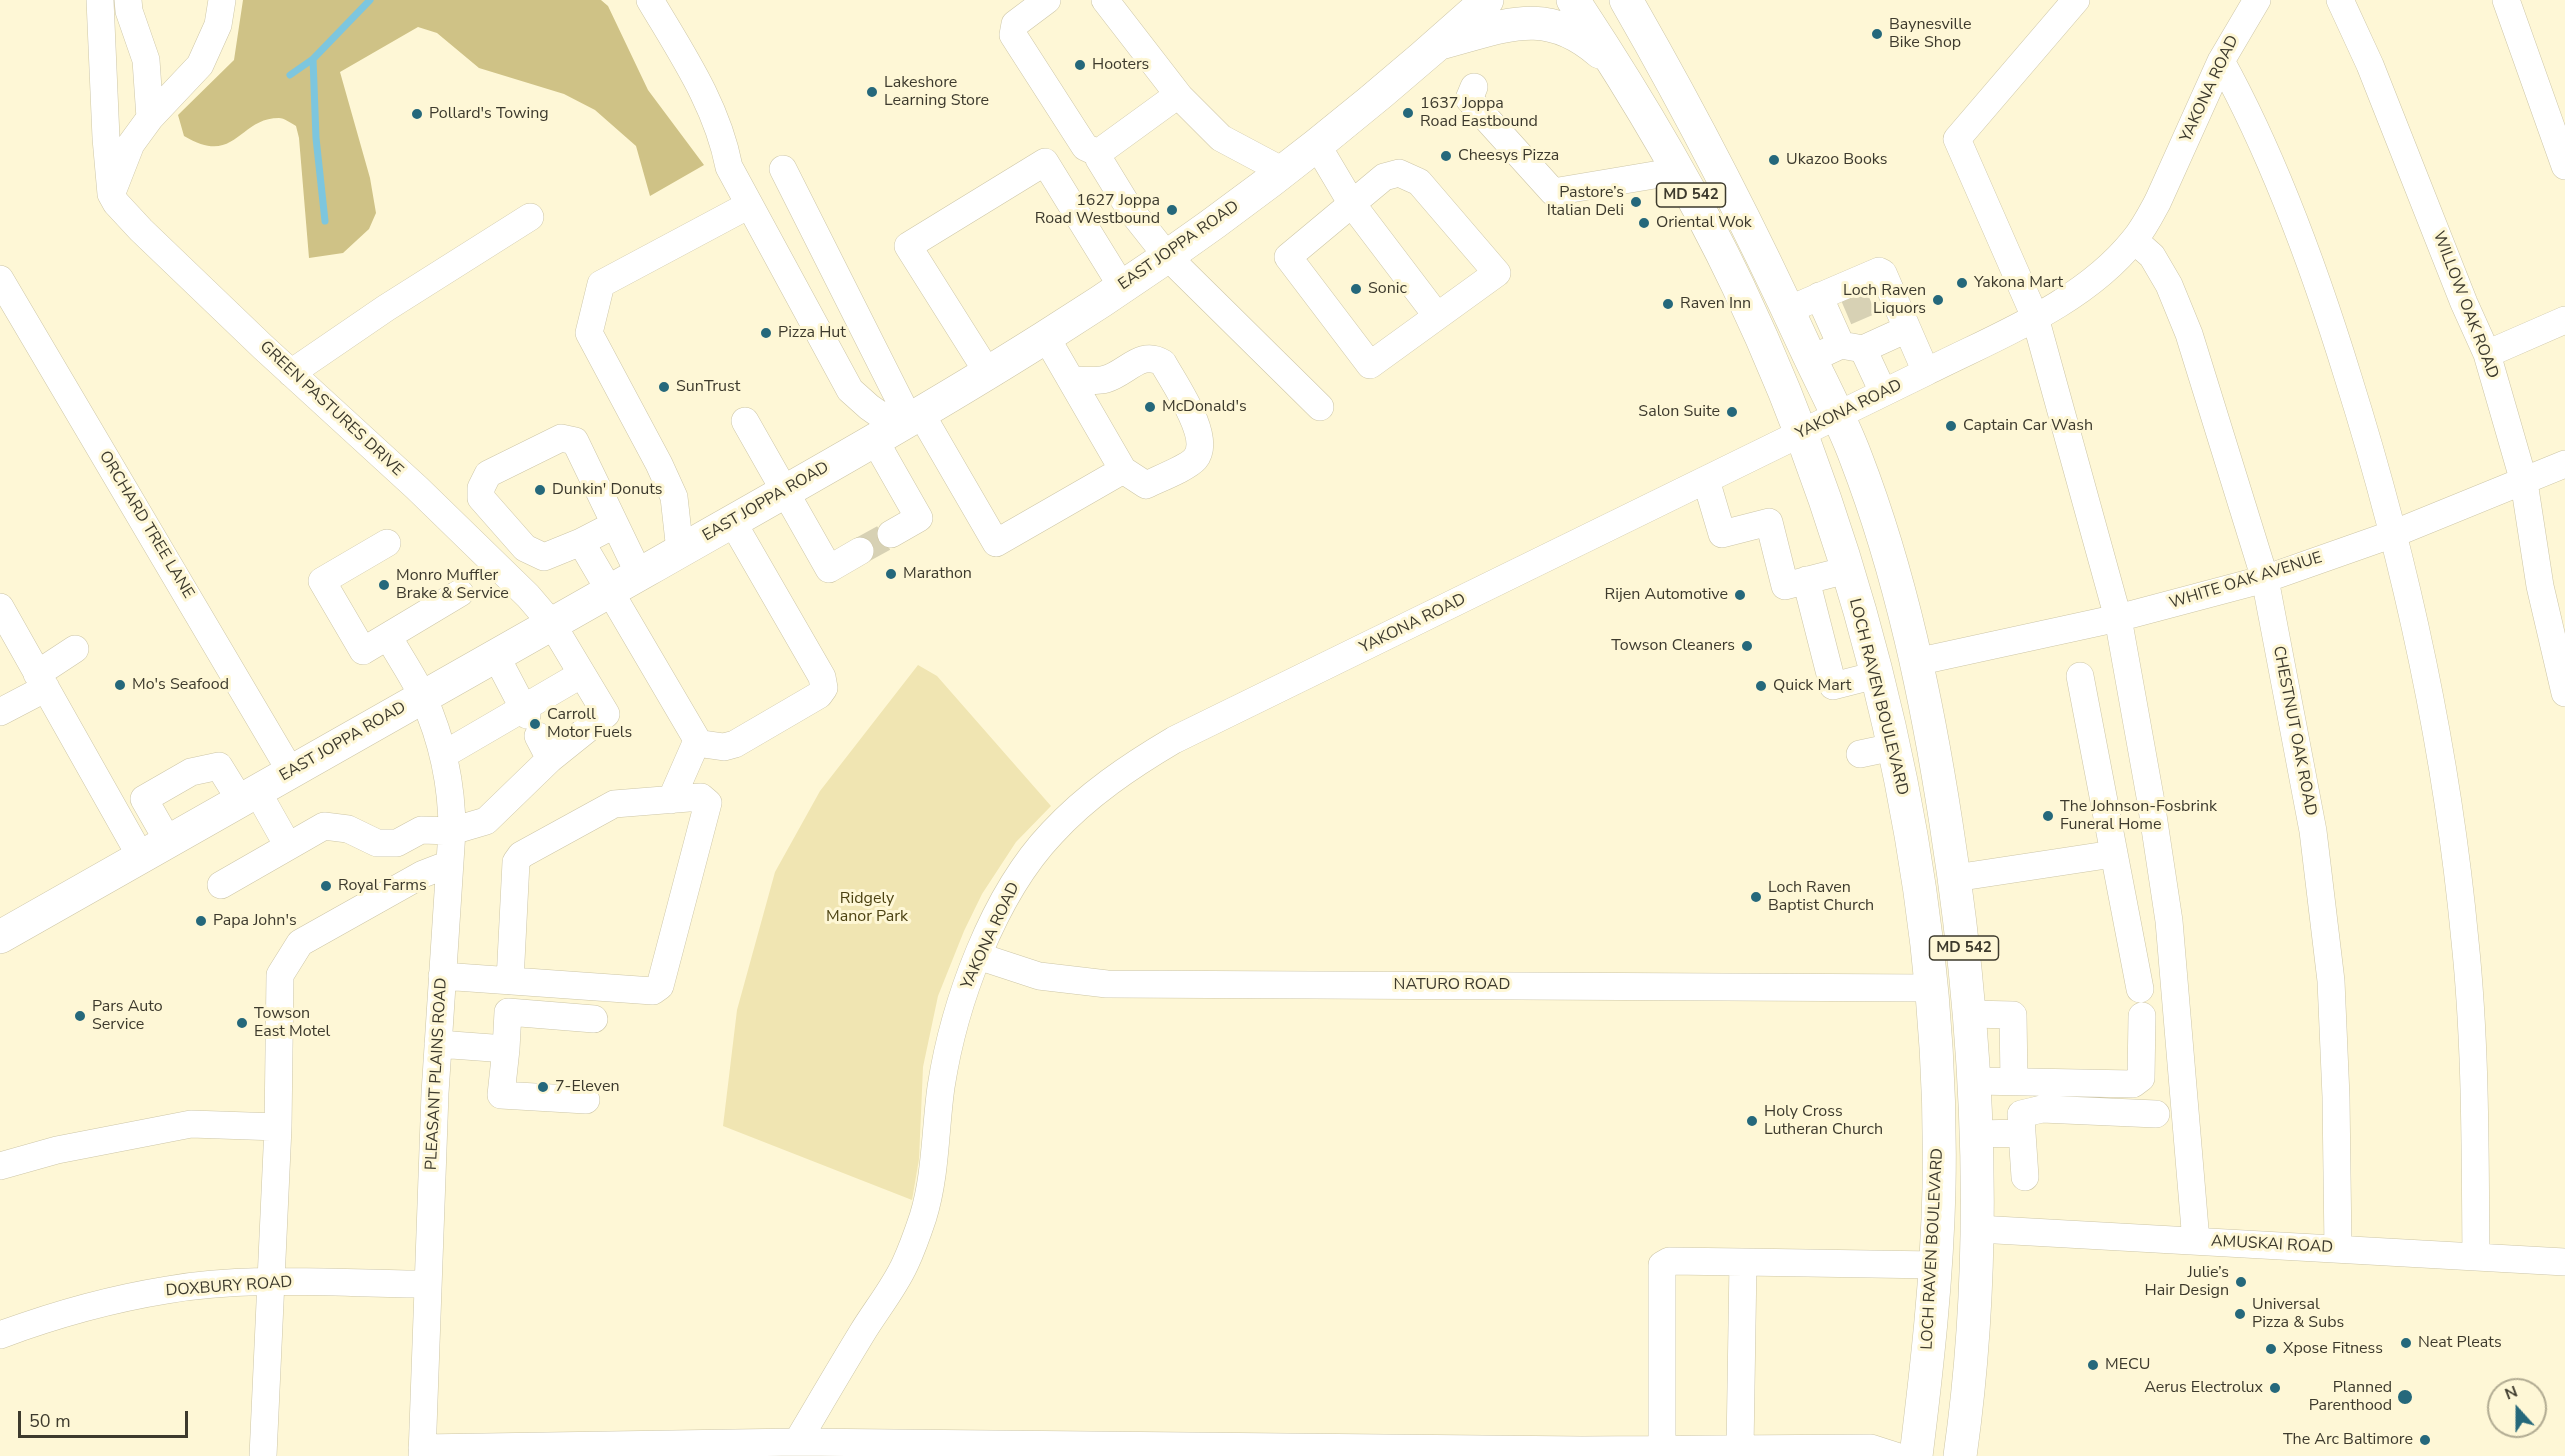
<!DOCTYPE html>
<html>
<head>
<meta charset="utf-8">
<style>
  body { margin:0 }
  #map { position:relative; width:2565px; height:1456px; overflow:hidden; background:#fef7d6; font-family:"Nunito Sans",sans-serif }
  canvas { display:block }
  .north { position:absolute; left:2487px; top:1378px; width:60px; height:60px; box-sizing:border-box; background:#fef7d6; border:2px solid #b1ab92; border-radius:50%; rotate:339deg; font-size:16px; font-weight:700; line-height:24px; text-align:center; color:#3d3a2d }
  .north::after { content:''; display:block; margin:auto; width:21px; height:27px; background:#25687b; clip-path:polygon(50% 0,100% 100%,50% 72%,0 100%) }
  .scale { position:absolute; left:18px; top:1411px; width:170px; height:27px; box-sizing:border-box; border:3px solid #3d3a2d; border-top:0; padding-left:8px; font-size:18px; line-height:21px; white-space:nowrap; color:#3d3a2d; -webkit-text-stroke:4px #fef7d6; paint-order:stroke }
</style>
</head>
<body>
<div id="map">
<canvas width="2565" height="1456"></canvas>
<div class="north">N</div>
<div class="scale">50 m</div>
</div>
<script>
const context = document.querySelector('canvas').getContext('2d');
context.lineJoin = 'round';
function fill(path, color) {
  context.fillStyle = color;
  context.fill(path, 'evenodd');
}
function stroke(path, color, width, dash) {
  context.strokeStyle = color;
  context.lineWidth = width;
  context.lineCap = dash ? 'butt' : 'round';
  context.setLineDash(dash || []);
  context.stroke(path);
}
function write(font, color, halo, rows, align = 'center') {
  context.font = font + ' "Nunito Sans",sans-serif';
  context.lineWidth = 6;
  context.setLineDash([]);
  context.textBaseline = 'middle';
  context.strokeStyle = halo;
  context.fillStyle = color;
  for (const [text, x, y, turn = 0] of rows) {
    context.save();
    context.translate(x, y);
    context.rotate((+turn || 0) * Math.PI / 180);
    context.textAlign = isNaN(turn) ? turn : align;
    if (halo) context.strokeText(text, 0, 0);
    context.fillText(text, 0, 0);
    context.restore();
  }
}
const green = new Path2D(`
  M918,665L937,676L1051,806L1016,842L982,894L964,931L938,996L923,1067L919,1159L912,1200L723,1126L737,1010L775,872L820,791Z`);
const forest = new Path2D(`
  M243,0H601L608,6L648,90L704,165L650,196L636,146L595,110L564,94L479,68L437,33L418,27L340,72L370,178L376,213L369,229L343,253L309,258L299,138L296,126C291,123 284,118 279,118C238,118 236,167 184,136L178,115L234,60Z`);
const stream = new Path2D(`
  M313,59L316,138L325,221
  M290,75L313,59L370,0`);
const minorTunnel = new Path2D(`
  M1853,294L1865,322
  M860,551L891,534`);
const minor = new Path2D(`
  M100,0L106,138L111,194L116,203L141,230L263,347L417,488L528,596L552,624L606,714L550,759L486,821L452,831L421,830L397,843H377L348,829L324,826L221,885
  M128,0L129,11L146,60L150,118
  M650,0C682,54 717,105 729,167L850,390L869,407L896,426
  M1047,0L1015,24L1013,35L1085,147L1098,153
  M1105,0L1180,97
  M2076,0L1957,139L2035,317L2118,618L2151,802L2169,921L2196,1241
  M2340,0L2370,65L2464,303L2487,354L2524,482L2540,586L2565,693
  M2506,0L2565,166
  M2221,61C2274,157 2316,273 2348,377C2406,561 2447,750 2465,941C2476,1046 2475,1151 2476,1257
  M1474,87L1469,99L1553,192L1678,171
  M1317,145L1352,204L1437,316
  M783,169L909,419
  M1283,171L1221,138L1180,97H1175L1098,153L1099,159L1129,208L1167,256L1320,407
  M1399,173L1419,182L1497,273L1370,365L1288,257L1384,177Z
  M113,190L131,144L150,118L200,65L218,25L222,0
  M2134,240L2152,256L2169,285L2189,334L2265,579L2313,831L2331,981L2336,1097L2338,1249
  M0,279L291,772
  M1819,296L1841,345
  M1788,310L1879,271L1883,273L1926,372
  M1863,349L1907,329
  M2487,354L2565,320
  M1811,359L1841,345L1863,349L1883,392
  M291,373L386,308L530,217
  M988,373L908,246L1045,162L1122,287
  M1071,380C1082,380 1096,382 1106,379C1127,373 1141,349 1163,363C1175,385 1213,438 1195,459C1187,468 1158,479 1146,485L1123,470
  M920,412L996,543L1123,470L1046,337
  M745,421L829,569L860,551
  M874,439L919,518L891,534
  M1706,480L1722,534L1769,522L1785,586L1847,570
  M614,525L581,542L544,557L525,548L481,498V488L488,474L561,438L575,441L639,574
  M581,542L696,738V743L671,800
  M387,543L322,581L363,651L460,593
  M680,551L674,497L659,464L589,333L601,284L749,205
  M1806,580L1833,686L1876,675
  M0,607L141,857
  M388,636C399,656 413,676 423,697C442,739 452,784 452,831L435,1093L422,1456
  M496,656L527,715
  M1916,662L2118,618L2265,579L2393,534L2565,464
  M37,674L75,649
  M2080,676L2140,989
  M0,712L46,688
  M538,736L550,759
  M696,743L724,747L735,744L819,695L824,688L822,677L732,521
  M1860,754L1893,747
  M443,755L582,674
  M257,791L288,846
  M168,841L144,799L191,772L219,766L240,800
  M1955,878L2113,854
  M978,956L1039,976L1107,984L1930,988
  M442,976L653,991L660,986L708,803L701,797L614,804L521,855L516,862L510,981
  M1971,1014L2013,1015L2014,1081
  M438,1044L506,1049L508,1012L594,1019
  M506,1049L501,1095L586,1100
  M1975,1081L2133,1084L2141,1078L2142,1016
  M278,1127L280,975L300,943L423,874L449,864
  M2022,1133L2021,1114L2042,1109L2156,1114
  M1977,1134L2022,1133L2025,1177
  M0,1166L57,1150L191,1124L278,1127L263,1456
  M1978,1229L2565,1262
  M0,1335C54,1315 111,1299 167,1290C252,1275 342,1284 427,1284
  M797,1442C819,1405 840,1369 862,1333C876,1310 894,1288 905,1264C912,1249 918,1232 923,1217C936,1175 935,1130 941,1087C954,1003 993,895 1052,833C1087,795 1130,766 1174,740L1926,372C1997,336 2083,304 2134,240C2144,228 2151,214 2158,201L2221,61L2257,0
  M422,1448L797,1442L1582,1450L1871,1448L1896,1456
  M1740,1449L1743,1262L1935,1265
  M1662,1450V1265L1669,1261L1743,1262`);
const major = new Path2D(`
  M1573,0C1634,92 1691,187 1738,286C1867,558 1945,886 1939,1188C1937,1278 1927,1367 1916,1456
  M1626,0C1691,113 1751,229 1805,347C1822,384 1842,420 1856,458C1901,575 1927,700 1946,823C1979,1033 1990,1245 1960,1456
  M1444,42C1505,26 1546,5 1600,52
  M0,937C216,815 431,692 647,570C780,494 914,420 1044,338C1202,239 1350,125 1487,0`);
const markers = [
  [1877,34,6,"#25687b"],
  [1080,65,6,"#25687b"],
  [872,92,6,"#25687b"],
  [1408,113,6,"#25687b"],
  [417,114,6,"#25687b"],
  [1446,156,6,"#25687b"],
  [1774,160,6,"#25687b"],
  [1636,202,6,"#25687b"],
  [1172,210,6,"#25687b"],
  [1644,223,6,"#25687b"],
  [1962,283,6,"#25687b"],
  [1356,289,6,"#25687b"],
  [1938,300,6,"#25687b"],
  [1668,304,6,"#25687b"],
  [766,333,6,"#25687b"],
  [664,387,6,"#25687b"],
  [1150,407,6,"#25687b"],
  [1732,412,6,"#25687b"],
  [1951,426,6,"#25687b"],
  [540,490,6,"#25687b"],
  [891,574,6,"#25687b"],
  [384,585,6,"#25687b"],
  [1740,595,6,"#25687b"],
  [1747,646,6,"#25687b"],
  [120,685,6,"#25687b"],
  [1761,686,6,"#25687b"],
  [535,724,6,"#25687b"],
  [2048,816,6,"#25687b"],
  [326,886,6,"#25687b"],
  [1756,897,6,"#25687b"],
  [201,921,6,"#25687b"],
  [80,1016,6,"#25687b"],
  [242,1023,6,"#25687b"],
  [543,1087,6,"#25687b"],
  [1752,1121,6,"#25687b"],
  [2241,1282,6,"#25687b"],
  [2240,1314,6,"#25687b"],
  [2406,1343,6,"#25687b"],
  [2271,1349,6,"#25687b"],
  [2093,1365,6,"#25687b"],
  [2275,1388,6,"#25687b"],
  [2405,1397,8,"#25687b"],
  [2425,1440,6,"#25687b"]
];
const shields = [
  [1691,195,69],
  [1964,948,69]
];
const shieldNames = [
  ["MD 542",1691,195],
  ["MD 542",1964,948]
];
const poiNames = [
  ["Baynesville",1889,25],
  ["Bike Shop",1889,43],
  ["Hooters",1092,65],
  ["Lakeshore",884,83],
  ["Learning Store",884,101],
  ["1637 Joppa",1420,104],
  ["Road Eastbound",1420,122],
  ["Pollard's Towing",429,114],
  ["Cheesys Pizza",1458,156],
  ["Ukazoo Books",1786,160],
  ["Pastore’s",1624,193,"right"],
  ["Italian Deli",1624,211,"right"],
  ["1627 Joppa",1160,201,"right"],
  ["Road Westbound",1160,219,"right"],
  ["Oriental Wok",1656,223],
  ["Yakona Mart",1974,283],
  ["Sonic",1368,289],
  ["Loch Raven",1926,291,"right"],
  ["Liquors",1926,309,"right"],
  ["Raven Inn",1680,304],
  ["Pizza Hut",778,333],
  ["SunTrust",676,387],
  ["McDonald's",1162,407],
  ["Salon Suite",1720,412,"right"],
  ["Captain Car Wash",1963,426],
  ["Dunkin' Donuts",552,490],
  ["Marathon",903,574],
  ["Monro Muffler",396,576],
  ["Brake & Service",396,594],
  ["Rijen Automotive",1728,595,"right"],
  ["Towson Cleaners",1735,646,"right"],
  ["Mo's Seafood",132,685],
  ["Quick Mart",1773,686],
  ["Carroll",547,715],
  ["Motor Fuels",547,733],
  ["The Johnson-Fosbrink",2060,807],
  ["Funeral Home",2060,825],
  ["Royal Farms",338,886],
  ["Loch Raven",1768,888],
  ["Baptist Church",1768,906],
  ["Papa John's",213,921],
  ["Pars Auto",92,1007],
  ["Service",92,1025],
  ["Towson",254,1014],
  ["East Motel",254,1032],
  ["7-Eleven",555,1087],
  ["Holy Cross",1764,1112],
  ["Lutheran Church",1764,1130],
  ["Julie’s",2229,1273,"right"],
  ["Hair Design",2229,1291,"right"],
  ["Universal",2252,1305],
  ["Pizza & Subs",2252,1323],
  ["Neat Pleats",2418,1343],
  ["Xpose Fitness",2283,1349],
  ["MECU",2105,1365],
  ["Aerus Electrolux",2263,1388,"right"],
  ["Planned",2392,1388,"right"],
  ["Parenthood",2392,1406,"right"],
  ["The Arc Baltimore",2413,1440,"right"]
];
const streetNames = [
  ["YAKONA ROAD",2210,89,-65],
  ["EAST JOPPA ROAD",1179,246,-35],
  ["WILLOW OAK ROAD",2465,305,69],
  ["GREEN PASTURES DRIVE",331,409,43],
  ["YAKONA ROAD",1849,410,-26],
  ["EAST JOPPA ROAD",766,502,-30],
  ["ORCHARD TREE LANE",146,525,59],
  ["WHITE OAK AVENUE",2246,581,-17],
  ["YAKONA ROAD",1413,624,-26],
  ["LOCH RAVEN BOULEVARD",1878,697,76],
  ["CHESTNUT OAK ROAD",2294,731,79],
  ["EAST JOPPA ROAD",343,742,-30],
  ["YAKONA ROAD",991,936,-65],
  ["NATURO ROAD",1452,985],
  ["PLEASANT PLAINS ROAD",437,1074,-87],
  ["AMUSKAI ROAD",2272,1245,3],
  ["LOCH RAVEN BOULEVARD",1933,1249,-87],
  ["DOXBURY ROAD",229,1287,-4]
];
const parkNames = [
  ["Ridgely",867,899],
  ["Manor Park",867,917]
];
fill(green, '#f0e5b2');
fill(forest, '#cfc286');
stroke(stream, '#7dc6de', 7);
stroke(minorTunnel, '#d7d1b4', 27, [27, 14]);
stroke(minor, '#cdc6a7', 28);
stroke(major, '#cdc6a7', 34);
stroke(minor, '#fff', 27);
stroke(major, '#fff', 33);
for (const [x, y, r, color] of markers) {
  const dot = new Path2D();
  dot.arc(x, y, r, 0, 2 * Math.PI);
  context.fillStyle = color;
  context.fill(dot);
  stroke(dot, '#fef7d6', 2);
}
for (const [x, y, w] of shields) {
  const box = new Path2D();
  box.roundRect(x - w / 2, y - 12, w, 24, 4.5);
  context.fillStyle = '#fef7d6';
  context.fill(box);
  stroke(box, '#3d3a2d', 1.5);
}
write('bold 15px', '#3d3a2d', null, shieldNames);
write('16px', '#3d3a2d', '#fef7d6', poiNames, 'left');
write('16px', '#3d3a2d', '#fef7d6', streetNames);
write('16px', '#4c4212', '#fef7d6', parkNames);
</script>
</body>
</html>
